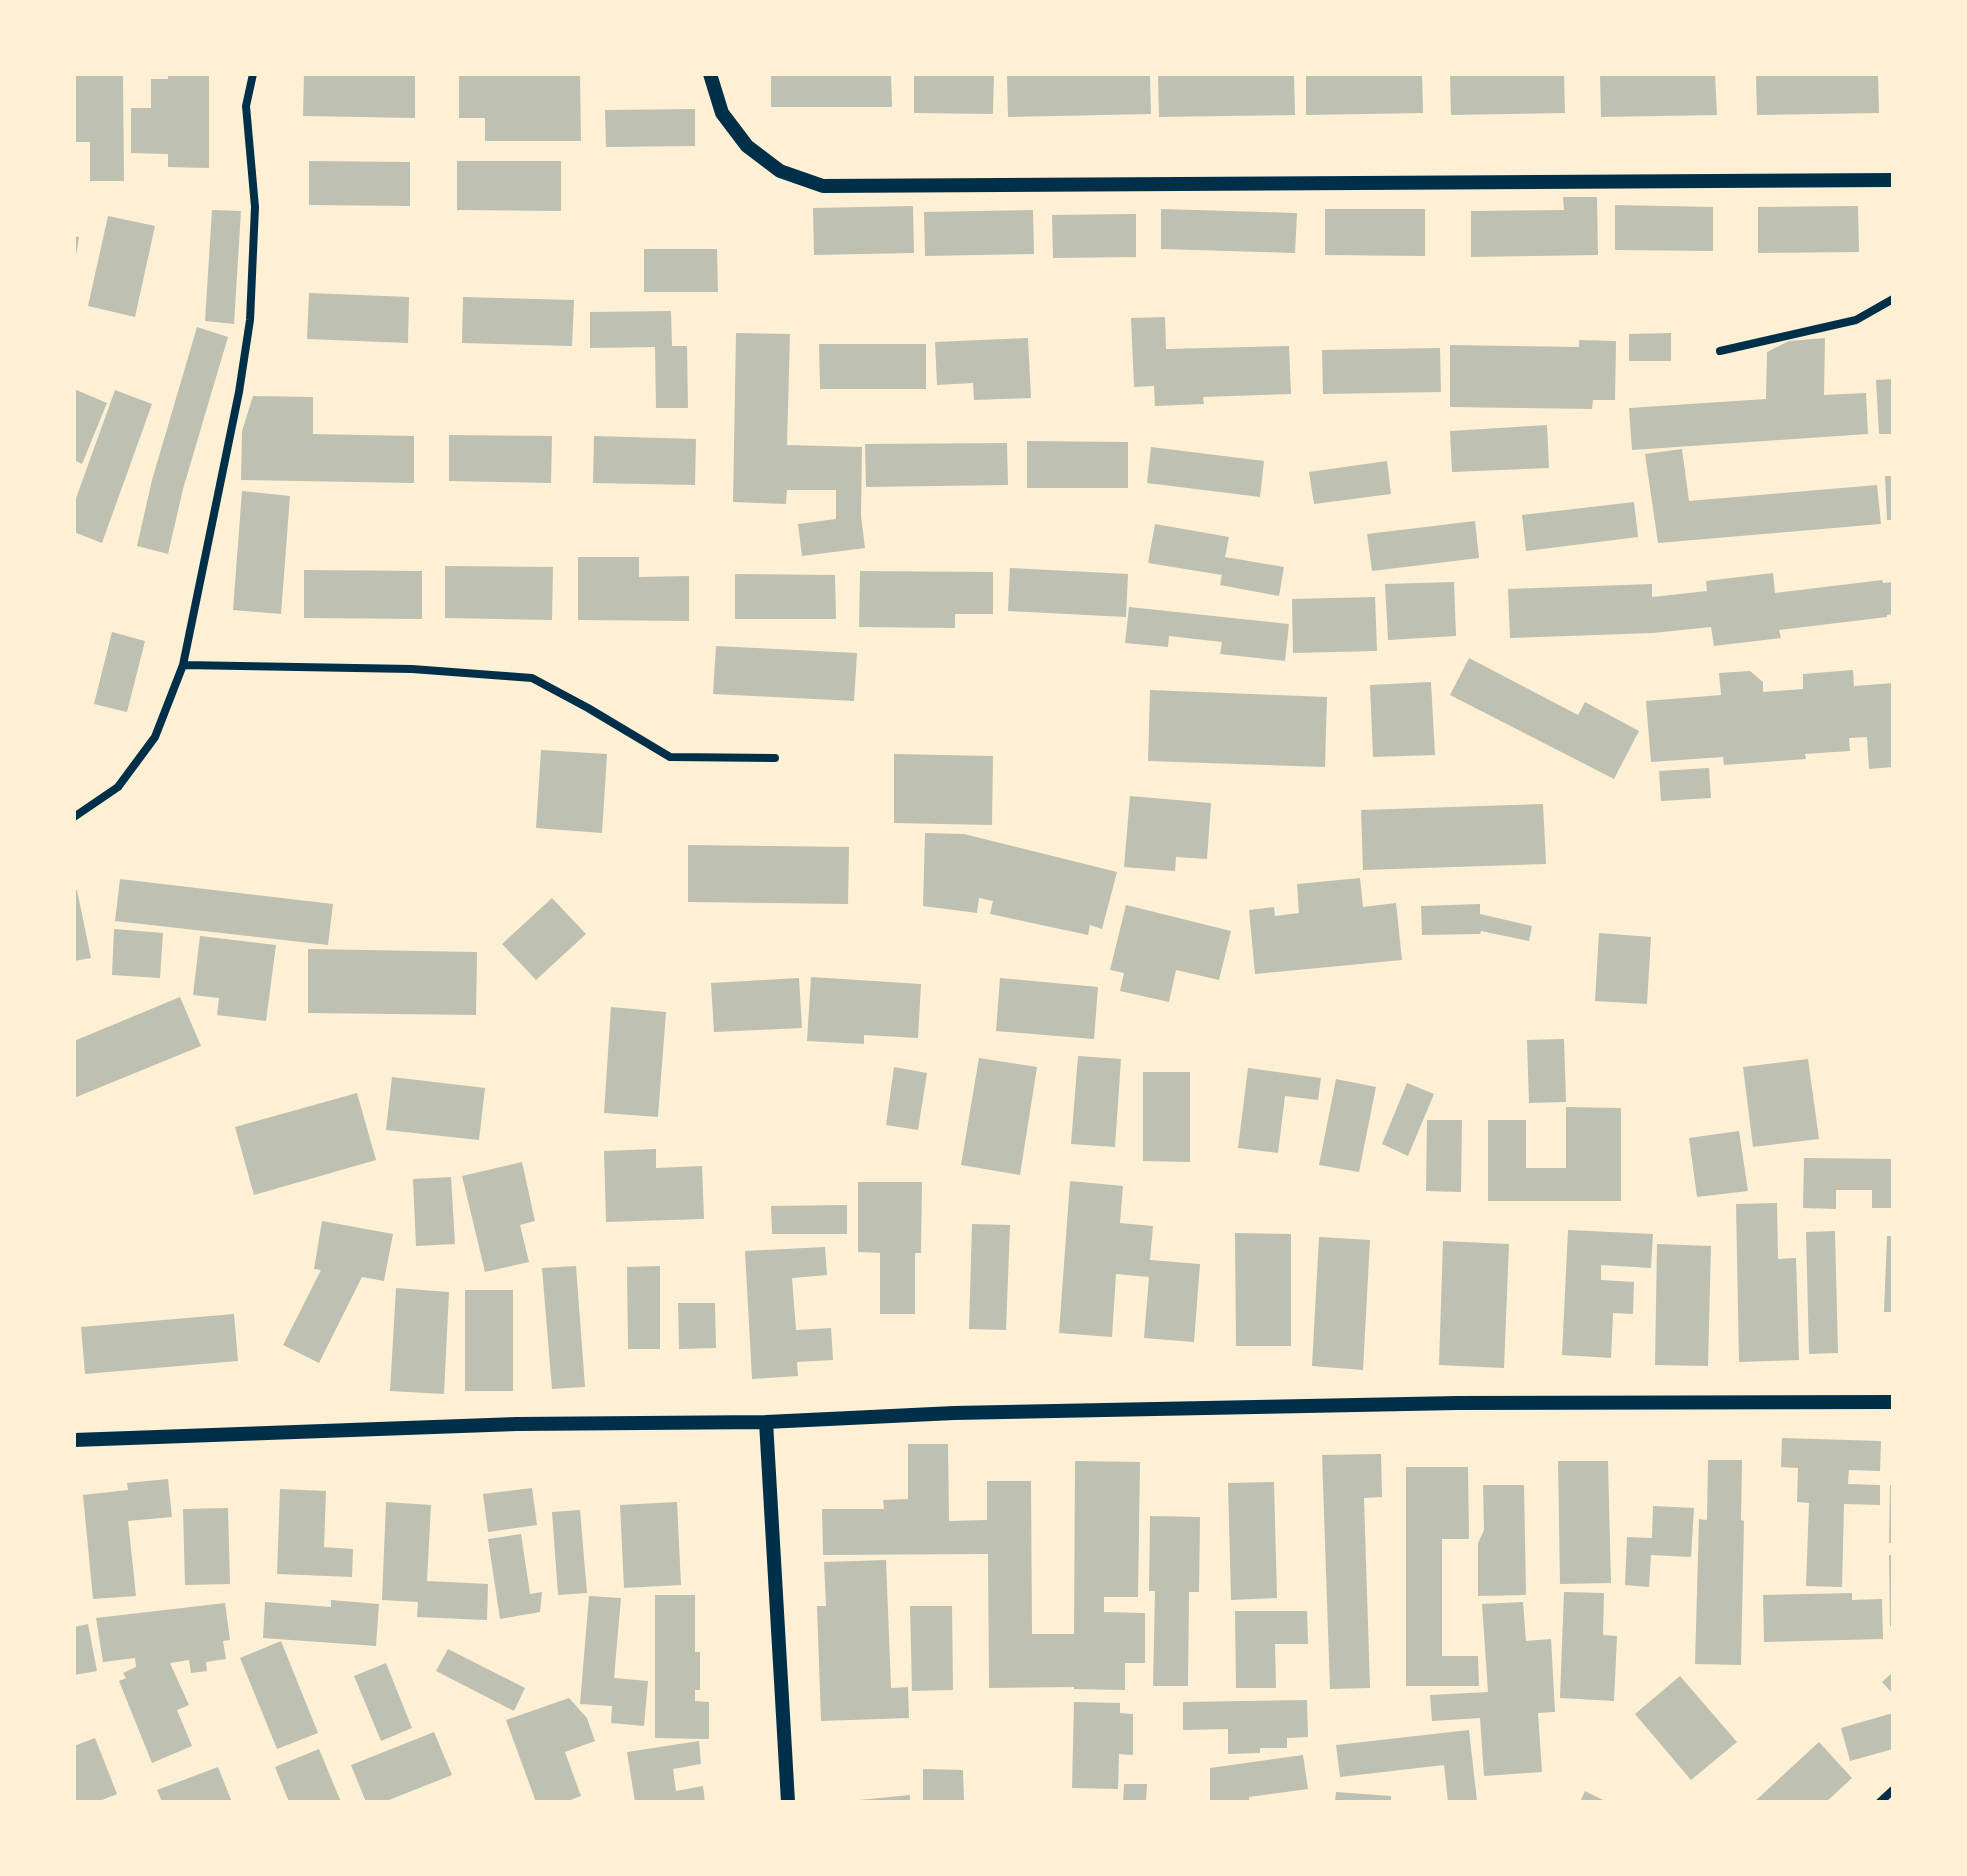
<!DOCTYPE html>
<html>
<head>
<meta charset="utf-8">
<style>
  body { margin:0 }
  #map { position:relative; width:1967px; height:1876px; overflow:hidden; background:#fdf0d5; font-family:Literata,serif }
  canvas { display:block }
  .frame { position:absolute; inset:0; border:76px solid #fdf0d5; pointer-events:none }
</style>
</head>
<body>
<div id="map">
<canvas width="1967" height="1876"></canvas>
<div class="frame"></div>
</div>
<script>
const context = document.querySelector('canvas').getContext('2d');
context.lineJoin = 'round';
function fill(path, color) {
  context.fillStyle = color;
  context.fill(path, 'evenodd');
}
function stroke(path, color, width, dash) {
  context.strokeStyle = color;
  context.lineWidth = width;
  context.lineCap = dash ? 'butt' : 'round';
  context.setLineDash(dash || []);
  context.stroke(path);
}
const building = new Path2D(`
  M74,74H123L124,181H90V142H74Z
  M168,74H209V168L168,167V154L131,153V108H151V79H168Z
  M304,74H415V118L303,116Z
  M459,74H580L581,141H485V118H459Z
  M771,74H891L892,107H771Z
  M914,74H994L993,114L914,113Z
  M1007,74H1150L1151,114L1008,117Z
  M1158,74H1294L1295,115L1159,117Z
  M1306,74H1422L1423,113L1306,115Z
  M1450,74H1564L1565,113L1451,115Z
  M1600,74H1715L1717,115L1601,117Z
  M1756,74H1878L1879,113L1757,115Z
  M695,109V146L606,147L605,110Z
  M309,161L410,162V206L309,205Z
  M457,161H561V211L457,210Z
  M1563,197H1597L1598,255L1471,257V211L1564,210Z
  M1615,205L1713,207V251L1615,250Z
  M913,206L914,253L814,255L813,208Z
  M1858,206L1859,252L1758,253V207Z
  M1161,209L1297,213L1295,253L1161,249Z
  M1325,209H1425V256L1325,255Z
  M212,210L241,211L234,324L205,321Z
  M1033,210L1034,254L925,256L924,212Z
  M1136,214V257L1053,258L1052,215Z
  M108,216L155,226L135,317L88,306Z
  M74,236L79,237L76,256H74Z
  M644,249H717L718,292H644Z
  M309,293L409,297L408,343L307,339Z
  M463,297L574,300L572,346L462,343Z
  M671,311L672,346H687L688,408H656L655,347L590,348V312Z
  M1165,317L1166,349L1289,346L1291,394L1203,397L1204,404L1155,406L1154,386L1134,387L1131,318Z
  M197,327L228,337L183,489L168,554L137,546L152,480Z
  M736,333L790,334L787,445L862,447L861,516L865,548L802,556L798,524L836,519V490H787L786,504L733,502Z
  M1671,333V361H1629V334Z
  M1028,338L1031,398L974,400L973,383L937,385L935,342Z
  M1825,338L1824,395L1866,393L1868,434L1632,450L1629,408L1766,399L1767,352L1789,341Z
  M1579,340L1616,341L1615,400H1593L1592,409L1450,407V345L1579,347Z
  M819,344H926V389H820Z
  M1440,348L1441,392L1323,394L1322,350Z
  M1893,379V434H1879L1876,380Z
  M74,389L107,403L82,464L74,460Z
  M115,390L152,404L102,543L74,532V504Z
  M253,396L313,397V434L414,436V483L241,480L242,431Z
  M1547,425L1549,468L1452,472L1450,431Z
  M449,435L552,436L551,483L449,481Z
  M594,436L696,439L695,485L593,483Z
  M1027,441L1128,442V488H1027Z
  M1007,443L1008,485L866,487L865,444Z
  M1151,447L1264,461L1260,497L1147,483Z
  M1682,449L1689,501L1877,485L1881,524L1658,543L1645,454Z
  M1387,461L1391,494L1314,504L1309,472Z
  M1885,476H1893V520H1887Z
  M242,491L290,496L281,614L233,610Z
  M1634,502L1638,537L1526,551L1522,515Z
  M1475,521L1479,558L1372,571L1367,534Z
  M1155,524L1229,537L1225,557L1284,567L1279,596L1220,585L1222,575L1148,563Z
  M578,557H639V577L689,576V621L578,620Z
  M445,566L553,567L552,620L445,618Z
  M1010,568L1128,574L1126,617L1008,611Z
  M304,570L422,571V619L304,618Z
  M860,571L993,572V614H955V628L859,627Z
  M1773,573L1775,593L1882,580L1883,583L1893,582V614L1887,615V617L1779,630L1781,638L1714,646L1711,627L1653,633L1510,638L1508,589L1652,584V597L1707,591L1706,581Z
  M735,574L835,575L836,619H735Z
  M1454,582L1456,636L1388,640L1385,584Z
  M1375,597L1377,651L1293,653L1292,599Z
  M1129,607L1289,624L1285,661L1220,654L1222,642L1169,636L1168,647L1125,643Z
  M112,632L145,641L127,712L94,704Z
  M716,646L857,653L854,701L713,694Z
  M1469,658L1578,715L1585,702L1639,731L1614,779L1450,695Z
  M1853,670L1854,686L1893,683V767L1869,769L1867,737L1849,738L1850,751L1805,754L1806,759L1724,765L1723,757L1651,762L1646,701L1721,695L1719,673L1750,671L1763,682V692L1803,689V674Z
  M1431,682L1435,755L1373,757L1370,685Z
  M1150,690L1327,697L1325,767L1148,761Z
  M541,750L607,754L602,833L536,828Z
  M894,754L993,756L992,825L894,823Z
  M1709,768L1711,798L1661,801L1659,771Z
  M1130,796L1211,803L1207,859L1176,857L1175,871L1124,867Z
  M1543,804L1546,864L1363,870L1361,810Z
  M925,833L964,834L1117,872L1102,929L1090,925L1088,935L990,914L993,901L979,898L977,913L923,906Z
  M688,845L849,847L848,904L688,902Z
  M1360,878L1363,907L1396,903L1402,960L1255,974L1249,910L1274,907L1275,916L1299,913L1297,884Z
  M120,879L333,904L328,945L115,921Z
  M77,890L91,958L74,961V891Z
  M552,898L586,934L536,980L502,944Z
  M1480,904V914L1532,926L1529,941L1481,931L1480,934L1422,935L1421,906Z
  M1126,905L1231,931L1219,980L1176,970L1169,1002L1120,991L1124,973L1110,970Z
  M114,929L163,933L160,978L112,975Z
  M1599,933L1651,937L1647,1004L1595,1001Z
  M200,936L276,945L266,1021L217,1015L219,998L193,995Z
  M308,949L477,952L476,1015L308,1013Z
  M811,977L921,984L918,1038L864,1035V1044L807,1041Z
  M799,978L802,1028L714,1032L711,983Z
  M1000,978L1098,987L1094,1039L996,1031Z
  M180,997L201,1046L74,1098V1041Z
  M611,1007L666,1012L658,1117L604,1113Z
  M1564,1039L1566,1102L1529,1103L1527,1040Z
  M1078,1056L1121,1059L1115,1147L1071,1144Z
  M979,1058L1037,1067L1020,1175L961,1165Z
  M1808,1059L1819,1139L1753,1147L1743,1067Z
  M894,1067L927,1073L918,1130L886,1125Z
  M1248,1068L1321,1078L1318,1100L1285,1096L1278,1153L1238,1148Z
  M1143,1072H1190V1162L1143,1161Z
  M392,1077L485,1088L479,1140L386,1130Z
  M1336,1079L1376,1087L1359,1172L1319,1165Z
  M1407,1083L1434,1094L1408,1156L1382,1144Z
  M357,1093L376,1160L254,1195L235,1127Z
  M1566,1107L1621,1108V1201H1488V1120H1526V1168H1566Z
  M1427,1120H1462L1461,1192L1426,1191Z
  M1739,1131L1748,1191L1697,1197L1689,1138Z
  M656,1149V1168L702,1166L704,1219L606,1222L604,1151Z
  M1804,1158L1893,1159V1208H1872V1190H1836V1209L1803,1208Z
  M522,1162L535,1221L520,1225L529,1262L485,1272L462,1176Z
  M451,1177L455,1244L416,1246L413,1179Z
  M1070,1181L1123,1186L1120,1223L1153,1226L1150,1260L1200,1264L1194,1342L1144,1338L1149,1277L1116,1274L1112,1337L1059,1333Z
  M858,1182H922L921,1253H915V1314H880V1253L858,1252Z
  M1777,1203L1778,1259L1796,1258L1799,1360L1739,1362L1736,1204Z
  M847,1205V1234H772L771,1206Z
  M322,1221L393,1234L384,1281L362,1277L319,1363L283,1345L321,1270L314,1269Z
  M972,1224L1010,1225L1006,1330L969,1329Z
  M1568,1230L1653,1234L1651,1268L1601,1265V1280L1634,1282L1633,1314L1613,1313L1611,1358L1562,1355Z
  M1835,1231L1838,1353L1809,1354L1806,1232Z
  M1235,1233L1291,1234V1346H1236Z
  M1887,1236H1893V1312H1884Z
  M1319,1237L1370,1240L1363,1370L1312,1366Z
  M1443,1241L1509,1244L1504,1368L1439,1365Z
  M1657,1244L1711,1246L1708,1366L1655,1365Z
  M825,1247L827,1275L792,1278L796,1330L831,1328L833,1360L797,1362L798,1376L752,1379L745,1251Z
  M576,1266L585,1387L552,1389L542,1268Z
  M660,1266V1349H628L627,1267Z
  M396,1288L449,1292L444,1394L390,1391Z
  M465,1290H513V1391H465Z
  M678,1303H715L716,1348L679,1349Z
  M234,1314L238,1361L85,1374L81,1327Z
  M1782,1438L1881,1441L1880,1471L1849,1470L1848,1484L1880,1485V1505L1844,1504L1842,1587L1806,1586L1809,1503L1797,1502L1798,1468L1781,1467Z
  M908,1444H948L949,1521L987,1520V1481H1031L1032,1634H1074L1075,1461L1140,1462L1138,1597H1104V1612L1145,1613V1663H1125V1690L1074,1689V1687L989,1688L988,1554L823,1555L822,1509H884L883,1500L908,1499Z
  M1381,1454L1382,1497L1364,1498L1370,1688L1330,1689L1322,1455Z
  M1708,1460H1742L1741,1520L1744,1521L1741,1665L1695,1664L1699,1519L1707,1520Z
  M1558,1461H1608L1611,1583L1560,1584Z
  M1406,1467H1468L1469,1539H1442V1656H1478L1479,1686H1406Z
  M168,1479L172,1517L128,1521L136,1596L93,1599L83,1495L128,1490L127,1483Z
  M1274,1482L1277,1598L1231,1600L1228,1483Z
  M1483,1485H1524L1526,1595L1478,1596V1543L1484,1530Z
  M1890,1485H1893V1543H1889Z
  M532,1488L537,1525L488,1532L483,1494Z
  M280,1489L326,1491L324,1547L353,1549L352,1577L277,1574Z
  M386,1502L431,1505L427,1581L488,1584L487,1620L417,1617L418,1602L382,1600Z
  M677,1502L681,1585L624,1588L620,1505Z
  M1653,1506L1694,1508L1691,1557L1651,1555L1649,1587L1625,1585L1627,1537L1652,1538Z
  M228,1508L230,1584L185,1585L183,1509Z
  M580,1510L587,1593L558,1595L552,1512Z
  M1150,1516L1200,1517L1199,1592H1189L1188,1686H1153L1155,1591H1149Z
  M521,1534L530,1594L542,1592L540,1612L500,1619L488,1539Z
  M1889,1555H1893V1626H1890Z
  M886,1560L891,1688L908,1687L909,1718L821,1721L817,1606H826L824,1562Z
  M1564,1592L1604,1593L1603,1635L1617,1636L1614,1701L1560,1698Z
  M1852,1593V1600L1882,1599L1883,1639L1764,1642L1763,1595Z
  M655,1595H695V1652H700V1690H695V1701L709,1702V1739L655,1738Z
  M589,1596L621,1598L614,1678L648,1681L644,1726L611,1723L612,1706L580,1704Z
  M331,1600L379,1604L376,1646L263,1638L265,1602L331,1607Z
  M1523,1602L1526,1641L1551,1639L1555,1712L1538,1713L1542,1772L1484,1776L1480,1718L1432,1721L1430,1695L1488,1692L1482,1604Z
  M225,1603L230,1640L223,1641L226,1659L206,1662L207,1671L191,1673L189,1660L170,1663L189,1705L177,1710L192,1746L152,1763L119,1681L126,1678L123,1673L136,1667L135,1658L103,1662L96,1618Z
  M910,1606H952L953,1690L912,1691Z
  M1235,1611H1307L1308,1644H1275L1276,1688H1236Z
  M88,1624L97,1671L74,1675V1627Z
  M281,1641L318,1733L277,1749L240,1658Z
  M448,1649L525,1688L514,1711L436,1671Z
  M386,1663L412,1728L381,1741L354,1676Z
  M1893,1672V1694L1882,1682Z
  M1680,1676L1737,1742L1691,1780L1635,1714Z
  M569,1698L587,1718L595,1741L565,1752L581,1796L565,1802H536L506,1720Z
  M1307,1700L1308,1737L1287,1738V1748H1260V1753L1228,1754V1729L1183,1730V1702Z
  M1074,1702L1120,1703V1713L1133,1714V1755L1119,1754L1118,1789L1072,1788Z
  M1893,1713V1749L1850,1761L1841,1728Z
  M1469,1730L1477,1801L1448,1802L1444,1765L1340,1777L1336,1745Z
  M434,1732L452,1775L384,1802H366L351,1765Z
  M95,1738L117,1794L97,1802H74V1746Z
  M699,1741L701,1764L673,1769L676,1791L703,1786L705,1802H635L627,1752Z
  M1819,1742L1852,1778L1826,1802H1754Z
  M319,1749L341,1802H289L275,1767Z
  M1303,1755L1308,1789L1249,1797V1802H1210V1768Z
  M218,1767L232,1802H162L157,1790Z
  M923,1769L963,1770L964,1802H923Z
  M1124,1784H1147L1146,1802H1123Z
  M1585,1791L1607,1802H1580Z
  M1336,1792L1391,1796V1802H1335Z
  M910,1795V1802H859V1800Z`);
const minor = new Path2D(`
  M1720,351L1856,320L1893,299
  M183,665L412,669L532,678L588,708L670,757L775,758
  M74,817L118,787L155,737L183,665L239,392L250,320L255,207L246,106L253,74
  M1880,1802L1893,1790`);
const tertiary = new Path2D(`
  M710,74L722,113L747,146L780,171L823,186L1893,180
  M766,1422L788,1802
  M74,1440L517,1424L766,1422L954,1413L1457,1403L1893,1402`);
fill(building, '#bec0b2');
stroke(minor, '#003049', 8);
stroke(tertiary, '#003049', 14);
</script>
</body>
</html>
